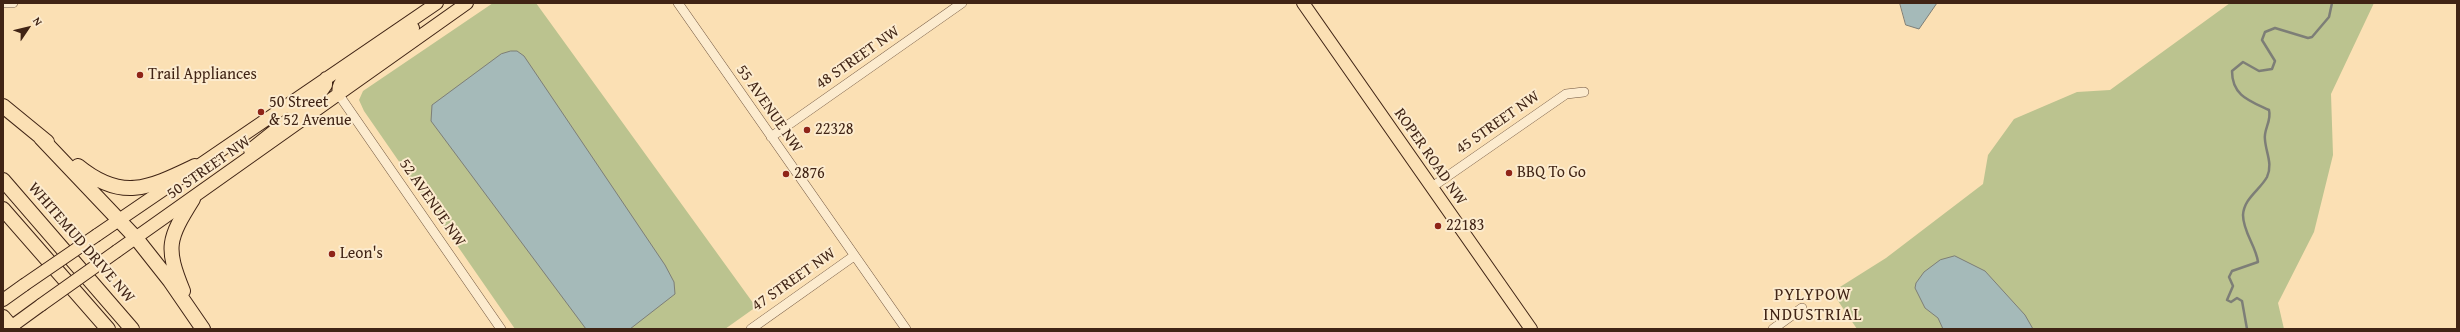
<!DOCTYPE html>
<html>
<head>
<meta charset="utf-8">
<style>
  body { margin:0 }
  #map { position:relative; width:2460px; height:332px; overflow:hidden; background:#fbe0b4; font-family:"Gentium Book Plus",serif }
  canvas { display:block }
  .frame { position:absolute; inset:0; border:4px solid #402415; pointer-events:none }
  .north { position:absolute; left:8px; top:8px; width:40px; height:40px; -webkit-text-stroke:3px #fcebce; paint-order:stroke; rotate:55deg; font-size:11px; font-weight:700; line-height:16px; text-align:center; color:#402415 }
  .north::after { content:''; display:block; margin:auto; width:14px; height:18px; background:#402415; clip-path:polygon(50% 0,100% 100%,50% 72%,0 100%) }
</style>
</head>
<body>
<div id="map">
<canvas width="2460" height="332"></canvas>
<div class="frame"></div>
<div class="north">N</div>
</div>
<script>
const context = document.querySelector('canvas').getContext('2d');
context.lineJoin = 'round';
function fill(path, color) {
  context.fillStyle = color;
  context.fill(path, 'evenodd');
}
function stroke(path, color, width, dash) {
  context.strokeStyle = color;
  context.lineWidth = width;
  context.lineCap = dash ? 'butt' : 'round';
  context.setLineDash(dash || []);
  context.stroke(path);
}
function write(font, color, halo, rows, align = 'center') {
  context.font = font + ' "Gentium Book Plus",serif';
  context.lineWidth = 4;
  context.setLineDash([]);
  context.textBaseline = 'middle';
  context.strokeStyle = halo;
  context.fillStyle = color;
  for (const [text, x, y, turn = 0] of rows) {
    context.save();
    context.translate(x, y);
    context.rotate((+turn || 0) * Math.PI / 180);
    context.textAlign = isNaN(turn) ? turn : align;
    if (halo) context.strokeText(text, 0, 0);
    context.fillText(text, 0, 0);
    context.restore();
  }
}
const green = new Path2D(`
  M493,3H536L756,307L725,329H515L364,111L359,100L363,91Z
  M2230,3H2374L2331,94L2333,155L2314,232L2278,303L2284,329H1857L1832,292L1886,258L1983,184L1988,155L2014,119L2077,92L2110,90Z`);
const water = new Path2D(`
  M1900,3H1937L1919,29L1906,25Z
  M511,51H517L524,56L665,265L674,282L675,294L630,329H586L431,121L432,105L501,54Z
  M1955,256L1985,271L2025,315L2033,329H1943L1938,318L1925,308L1915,288L1916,283L1924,272L1940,260Z`);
const stream = new Path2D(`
  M2247,329L2242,301L2237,298L2231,302L2227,300L2233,286L2229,277L2232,271L2258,262C2256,246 2243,232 2243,215C2244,198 2260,190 2267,177C2273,164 2266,153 2265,140C2263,130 2272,121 2269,110C2250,101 2232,96 2232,71L2243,62L2259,71L2272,69L2275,61L2262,40L2265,32L2275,28L2308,38L2312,37L2329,17L2332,3`);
const minor = new Path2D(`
  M4,3H13
  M678,3L906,329
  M339,95L501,329
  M771,137L962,3
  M1432,187L1566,94L1584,92
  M751,329L854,256
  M1773,329L1802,308`);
const major = new Path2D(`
  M1303,3L1531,329
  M339,95C337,86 340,83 346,77L413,28
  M250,150L319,95L326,85V78
  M97,235L437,3
  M117,251L467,3
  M3,300L24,285
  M8,329L41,305`);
const highway = new Path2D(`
  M3,106L47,142
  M41,138L136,238L170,281L203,329
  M78,166C122,202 149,188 195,166
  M3,180L132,329
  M3,209L108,329
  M183,291C165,247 168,239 193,199
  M3,317L13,329`);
const majorBridge = new Path2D(`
  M24,285L97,235
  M41,305L117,251`);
const markers = [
  [140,75,4,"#8f2418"],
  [261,112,4,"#8f2418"],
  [807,130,4,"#8f2418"],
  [1509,173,4,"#8f2418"],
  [786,174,4,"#8f2418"],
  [1438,226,4,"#8f2418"],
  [332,254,4,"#8f2418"]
];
const streetNames = [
  ["48 STREET NW",858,58,-35],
  ["55 AVENUE NW",769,109,55],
  ["45 STREET NW",1498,123,-35],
  ["ROPER ROAD NW",1430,157,55],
  ["50 STREET NW",209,168,-35],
  ["52 AVENUE NW",432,203,55],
  ["WHITEMUD DRIVE NW",81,243,49],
  ["47 STREET NW",794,280,-35]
];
const poiNames = [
  ["Trail Appliances",148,75],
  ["50 Street",269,103],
  ["& 52 Avenue",269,121],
  ["22328",815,130],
  ["BBQ To Go",1517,173],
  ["2876",794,174],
  ["22183",1446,226],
  ["Leon's",340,254]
];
const neighbourhoodNames = [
  ["PYLYPOW",1813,296],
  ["INDUSTRIAL",1813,316]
];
fill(green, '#bbc38f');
fill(water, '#a5bab9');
stroke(water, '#7d7e77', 1);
stroke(stream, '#7d7e77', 2.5);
stroke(minor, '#6f533d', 10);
stroke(major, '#402415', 14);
stroke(highway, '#402415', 16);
stroke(minor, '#fcebce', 9);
stroke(major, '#fbe0b4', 12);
stroke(highway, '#fbe0b4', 14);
stroke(majorBridge, '#402415', 14, []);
stroke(majorBridge, '#fbe0b4', 12);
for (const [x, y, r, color] of markers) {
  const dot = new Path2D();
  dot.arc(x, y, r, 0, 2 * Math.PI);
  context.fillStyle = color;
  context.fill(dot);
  stroke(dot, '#fcebce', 1.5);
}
write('16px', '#402415', '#fcebce', streetNames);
write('16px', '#402415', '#fcebce', poiNames, 'left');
context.letterSpacing = '1px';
write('17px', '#402415', '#fcebce', neighbourhoodNames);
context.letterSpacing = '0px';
</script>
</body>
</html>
